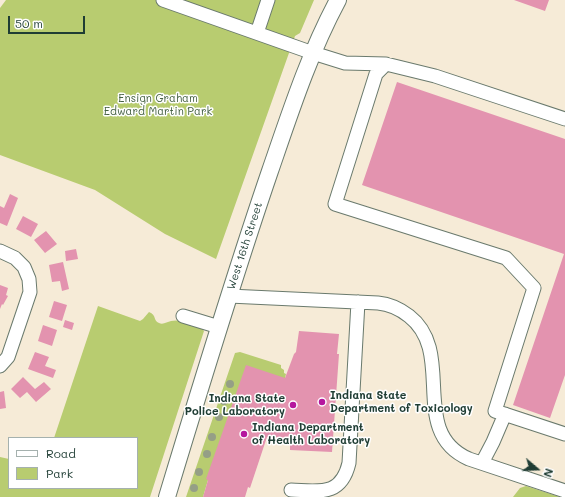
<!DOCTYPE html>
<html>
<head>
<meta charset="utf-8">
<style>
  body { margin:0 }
  #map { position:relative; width:565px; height:497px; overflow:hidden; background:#f6ebd7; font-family:Mali,sans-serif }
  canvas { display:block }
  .legend { position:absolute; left:8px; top:437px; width:130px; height:52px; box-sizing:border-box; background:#fff; border:1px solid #a5b1ae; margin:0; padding:5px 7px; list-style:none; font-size:12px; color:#1f3d34 }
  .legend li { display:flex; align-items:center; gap:8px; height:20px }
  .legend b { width:20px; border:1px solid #a5b1ae }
  .north { position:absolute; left:517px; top:449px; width:40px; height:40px; -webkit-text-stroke:3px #fff; paint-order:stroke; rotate:109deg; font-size:11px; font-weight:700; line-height:16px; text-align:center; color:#1f3d34 }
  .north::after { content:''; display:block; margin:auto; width:14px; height:18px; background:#1f3d34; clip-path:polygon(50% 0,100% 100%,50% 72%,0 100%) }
  .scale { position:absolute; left:8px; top:16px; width:77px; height:18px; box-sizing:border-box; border:2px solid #1f3d34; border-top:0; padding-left:5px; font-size:12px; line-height:14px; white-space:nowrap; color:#1f3d34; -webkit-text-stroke:3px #fff; paint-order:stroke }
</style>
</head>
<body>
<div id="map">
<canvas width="565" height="497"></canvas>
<ul class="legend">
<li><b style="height:5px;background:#fff"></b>Road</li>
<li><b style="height:11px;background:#b8cc70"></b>Park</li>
</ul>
<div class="north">N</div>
<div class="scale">50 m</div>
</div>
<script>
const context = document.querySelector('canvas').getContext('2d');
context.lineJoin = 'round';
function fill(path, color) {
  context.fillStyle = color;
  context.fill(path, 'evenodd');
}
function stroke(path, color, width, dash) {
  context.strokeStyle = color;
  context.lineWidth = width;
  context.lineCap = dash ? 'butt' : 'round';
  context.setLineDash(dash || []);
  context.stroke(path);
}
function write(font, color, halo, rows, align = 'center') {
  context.font = font + ' Mali,sans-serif';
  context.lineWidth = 3;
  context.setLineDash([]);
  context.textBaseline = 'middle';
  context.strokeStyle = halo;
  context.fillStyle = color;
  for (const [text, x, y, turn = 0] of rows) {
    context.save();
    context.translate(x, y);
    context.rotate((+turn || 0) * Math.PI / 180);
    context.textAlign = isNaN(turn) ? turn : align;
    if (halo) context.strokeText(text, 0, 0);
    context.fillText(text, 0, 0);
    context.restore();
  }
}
const green = new Path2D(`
  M6,0H314L300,33L295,36L216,259L165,234L95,190L0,155V8Z
  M98,306L140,321L143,319L149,312C157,315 153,321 159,323C163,325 167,322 171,321C179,319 200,323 204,331L150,497H0V457L9,459V488H137V438H54Z
  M240,352L281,365V368L284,370V373L286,374L285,378L208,480L203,497H186L235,353Z
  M526,486L560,497H513L520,488Z`);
const building = new Path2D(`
  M514,0H549L545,11Z
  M397,82L565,139V375L550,418L513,405L564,254L362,185Z
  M10,194L18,198L7,226L0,223V206L4,208Z
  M23,216L38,224L31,237L16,229Z
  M46,231L57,244L45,253L34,240Z
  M76,249L78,259L66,261L65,251Z
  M63,262L69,289L62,291L60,281L52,282L49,265Z
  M0,285L8,288L6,295L8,296L3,305L2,304L0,309Z
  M54,301L67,305L62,321L49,317Z
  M65,320L74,323L72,330L63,327Z
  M43,325L57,330L52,346L38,341Z
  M299,331L339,334L337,354H339L332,452L290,450V438L267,437L250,488L248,487L245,497H203L208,480L206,479L246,365L285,378L294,354L296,352Z
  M35,352L49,357L45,366L56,370L53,378L28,369Z
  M23,377L35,389L44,382L51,389L36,402L27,392L20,398L11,389Z
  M4,391L6,408L0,409V392Z`);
const minor = new Path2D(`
  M163,0L313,53L345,63L386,64L435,76L565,119
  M257,33L268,0
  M386,64L376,74L335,204L506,258L534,288L495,411L565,434
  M0,251L15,258L24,267L29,279L30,292L8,357L0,366
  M229,296L378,303C389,304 400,309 409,316C457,353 407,432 469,459L565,491
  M183,316L219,327
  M482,463L493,442L505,414
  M291,490C319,491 341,497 349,463L358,302`);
const major = new Path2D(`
  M167,497C200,388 233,279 270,171C290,113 309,54 338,0`);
const trees = [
  [230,384],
  [224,401],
  [219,417],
  [212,437],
  [207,454],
  [199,472],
  [194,488]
];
const markers = [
  [322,402,4,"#b5179e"],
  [293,405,4,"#b5179e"],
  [244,434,4,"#b5179e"]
];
const parkNames = [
  ["Ensign Graham",158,99],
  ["Edward Martin Park",158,112]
];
const streetNames = [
  ["West 16th Street",245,246,-72]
];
const poiNames = [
  ["Indiana State",330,396],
  ["Department of Toxicology",330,409],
  ["Indiana State",285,399,"right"],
  ["Police Laboratory",285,412,"right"],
  ["Indiana Department",252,428],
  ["of Health Laboratory",252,441]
];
fill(green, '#b8cc70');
fill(building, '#e393af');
stroke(minor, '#6a7a6d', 15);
stroke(major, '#6a7a6d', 18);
stroke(minor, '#fff', 13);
stroke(major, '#fff', 16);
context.fillStyle = '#959f86';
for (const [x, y] of trees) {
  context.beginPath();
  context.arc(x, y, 4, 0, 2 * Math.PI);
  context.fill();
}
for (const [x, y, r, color] of markers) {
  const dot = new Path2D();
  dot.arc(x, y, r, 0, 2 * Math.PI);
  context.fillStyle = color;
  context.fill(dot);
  stroke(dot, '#fff', 1.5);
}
write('11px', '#456143', '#fff', parkNames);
write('11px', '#1f3d34', '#fff', streetNames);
write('bold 11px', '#1f3d34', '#fff', poiNames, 'left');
</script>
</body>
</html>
